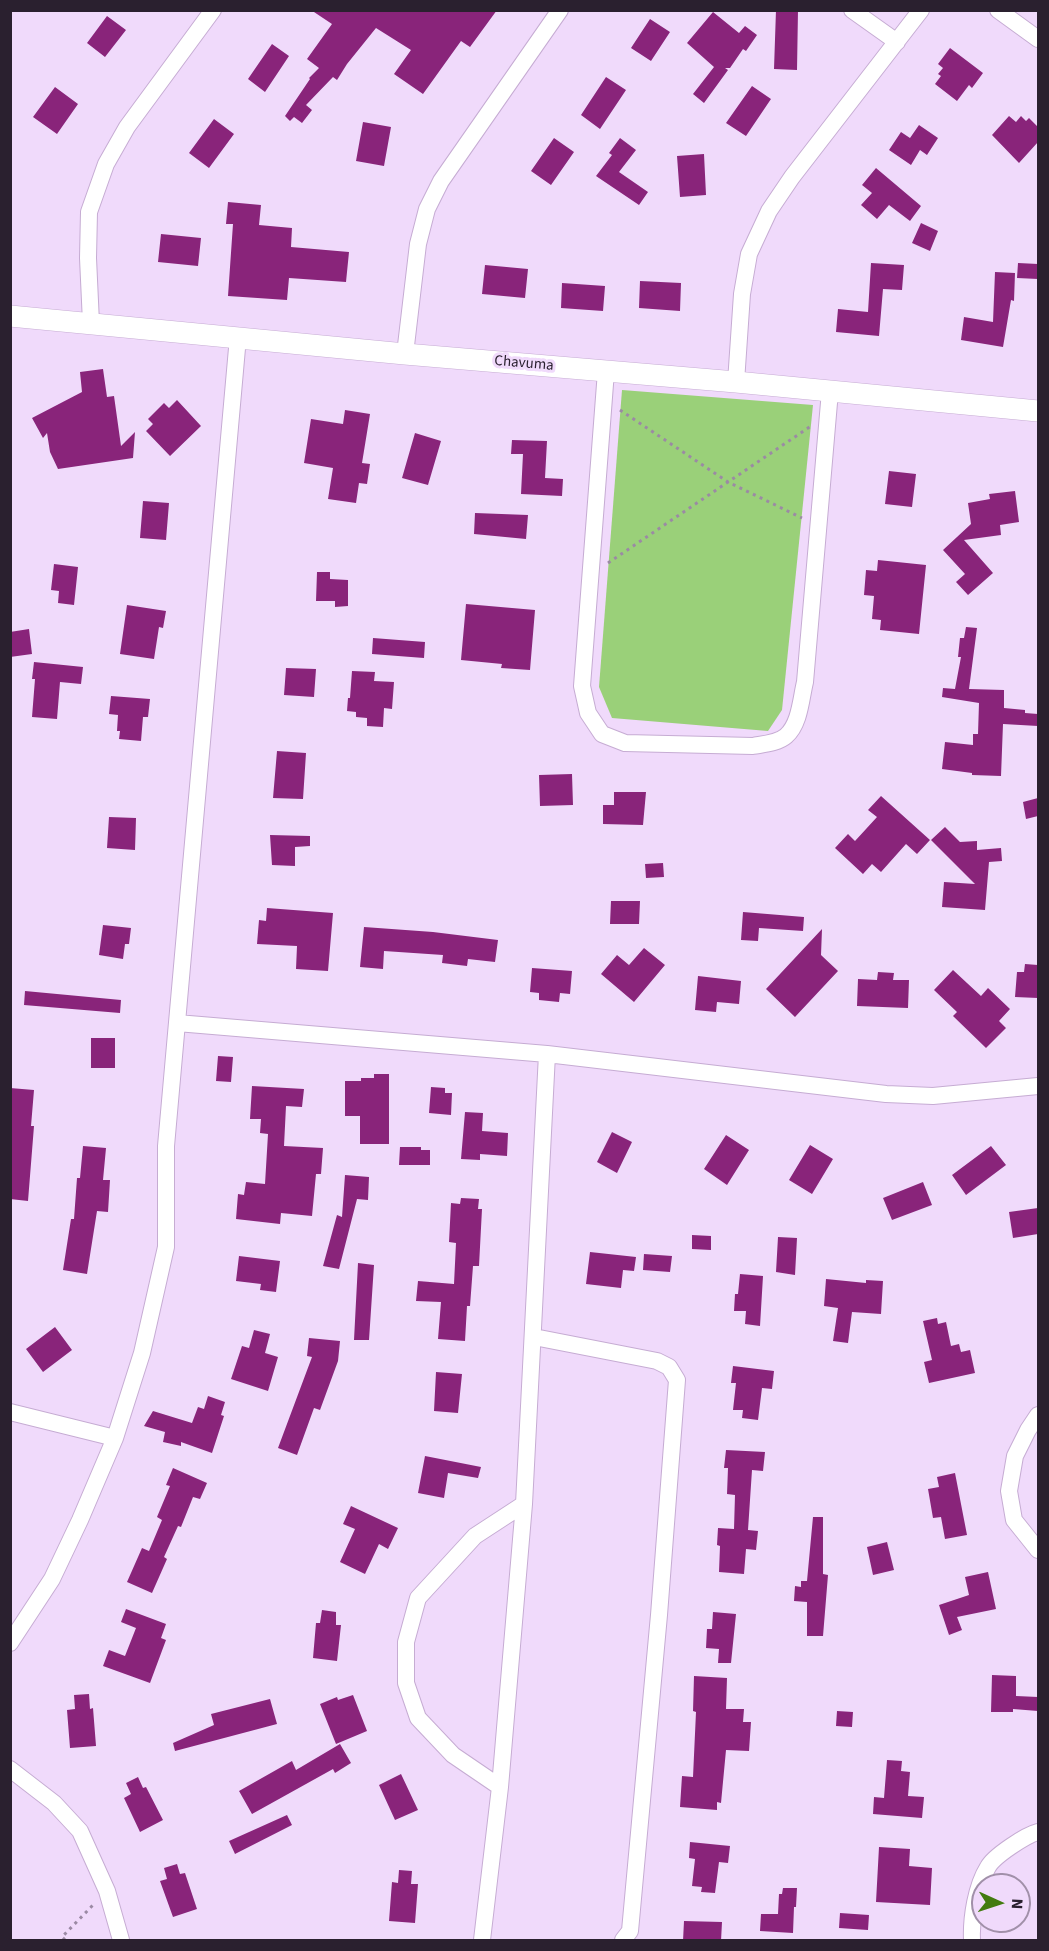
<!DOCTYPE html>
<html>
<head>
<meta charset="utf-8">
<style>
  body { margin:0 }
  #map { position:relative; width:1049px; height:1951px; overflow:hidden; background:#f0dafb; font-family:"Source Sans 3",sans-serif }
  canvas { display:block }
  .frame { position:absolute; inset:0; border:12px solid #2a202f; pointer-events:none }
  .north { position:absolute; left:971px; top:1873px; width:60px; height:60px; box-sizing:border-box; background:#f0dafb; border:2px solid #a190a9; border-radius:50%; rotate:93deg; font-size:16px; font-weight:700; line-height:24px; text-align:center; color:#2a202f }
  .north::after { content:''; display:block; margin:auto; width:21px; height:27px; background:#437b10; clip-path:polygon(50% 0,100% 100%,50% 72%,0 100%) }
</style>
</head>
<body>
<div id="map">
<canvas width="1049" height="1951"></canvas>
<div class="frame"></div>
<div class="north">N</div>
</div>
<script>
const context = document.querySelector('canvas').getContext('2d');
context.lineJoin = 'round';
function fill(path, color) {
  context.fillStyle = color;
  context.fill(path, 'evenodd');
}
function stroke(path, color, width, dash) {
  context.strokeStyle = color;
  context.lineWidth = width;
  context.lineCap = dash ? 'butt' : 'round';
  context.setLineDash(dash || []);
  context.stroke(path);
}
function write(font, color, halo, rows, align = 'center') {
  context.font = font + ' "Source Sans 3",sans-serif';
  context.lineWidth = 6;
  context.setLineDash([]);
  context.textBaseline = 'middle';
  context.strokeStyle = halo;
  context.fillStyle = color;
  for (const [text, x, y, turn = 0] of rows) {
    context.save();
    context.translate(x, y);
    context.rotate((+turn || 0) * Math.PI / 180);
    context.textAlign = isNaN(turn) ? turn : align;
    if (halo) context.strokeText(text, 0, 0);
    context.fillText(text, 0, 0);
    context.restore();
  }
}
const green = new Path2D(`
  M622,390L813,405L782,710L768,731L612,718L599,687Z`);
const building = new Path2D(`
  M311,10H497L470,47L461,41L423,94L394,74L411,50L376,28L347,64L337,80L333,77L306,105L312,110L302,123L294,117L290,121L285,116L310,79L309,78L319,68L307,59L332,24Z
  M776,10H798L797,70L774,69Z
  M713,12L739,33L745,26L757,35L746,51L743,49L730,68H725L728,70L704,103L693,94L714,67L687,43Z
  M107,16L126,30L105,57L87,43Z
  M650,19L670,32L651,61L631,48Z
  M272,44L289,56L265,92L248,79Z
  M950,48L983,73L972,88L969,85L957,101L935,84L941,76L938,74L943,68L938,64Z
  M606,77L626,90L600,129L581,115Z
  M752,86L771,99L746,136L726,123Z
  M55,87L78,104L57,134L33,117Z
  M1009,116L1016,122L1021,116L1026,121L1029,118L1038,127V142L1019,163L992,135Z
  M214,119L234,134L209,168L189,153Z
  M363,122L391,127L384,166L356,161Z
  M919,125L938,138L927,155L920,150L911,165L889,150L901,132L910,138Z
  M554,138L574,152L551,185L531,171Z
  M620,138L636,150L619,172L648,192L639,205L596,176L612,155L609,153Z
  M704,154L706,195L680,197L677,156Z
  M876,168L921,206L910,221L889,205L877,219L861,205L872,193L862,185Z
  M228,202L261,205L259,225L292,228L291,247L349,252L346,282L289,278L287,300L228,296L233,224H226Z
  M921,223L938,231L930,251L912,243Z
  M161,234L201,238L198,266L158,262Z
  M871,263L904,265L902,290L883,289L879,336L836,332L838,309L868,312Z
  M1018,263L1038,264V279L1017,278Z
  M485,265L528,269L525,298L482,294Z
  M995,272L1015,273L1014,301L1011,300L1003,347L961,340L964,317L993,322Z
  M640,281L681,283L680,311L639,308Z
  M562,283L605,286L603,311L561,308Z
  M103,369L107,397L114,396L121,446L135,432L133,458L58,469L50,452L47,433L43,438L32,418L82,392L80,372Z
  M177,400L201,426L170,456L146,431L153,424L148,419L164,403L169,408Z
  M345,410L370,414L362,463L370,464L367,484L359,483L356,503L328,499L333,468L304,463L311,419L343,424Z
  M415,433L441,441L428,485L402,478Z
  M512,440L547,441L545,478L563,479L562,496L521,494L523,454H511Z
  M889,471L916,474L912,507L885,504Z
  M1015,491L1019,522L1000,525L1001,535L964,540L993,573L968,595L956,582L965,574L943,550L971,524L968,503L990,499L989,494Z
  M143,501L169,503L166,540L140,538Z
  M475,513L528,515L526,539L474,534Z
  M878,560L926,565L919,634L880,630L881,620L872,619L874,596L864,595L866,570L877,571Z
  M54,564L78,567L74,605L58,603L59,591L51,590Z
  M317,572H330V579L348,580V606L335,607V601H316Z
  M466,604L535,610L530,670L501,668L502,664L461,660Z
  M127,605L166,611L163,628L159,627L154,659L120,654Z
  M966,627L977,628L969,689L1004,690V708L1025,710V713L1038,714V726L1003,724L1001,776L972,775V773L942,769L945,742L973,745V734H978L979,703L942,697L943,688L955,689L961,657H958L960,638H964Z
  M29,629L32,654L10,657V632Z
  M373,638L425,642L424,658L372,654Z
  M34,662L83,667L81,684L60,682L57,719L32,717L35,679H32Z
  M286,668L316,669L314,697L284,695Z
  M352,671L375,672L374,681L394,682L392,709L384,708L383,727L367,726V718L356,717V712L347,711L348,698H350Z
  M111,696L150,699L148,717H143L141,741L119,739L120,731H117L118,715L109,714Z
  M277,751L306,753L303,799L273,798Z
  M572,774L573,805L540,806L539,775Z
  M614,792H646L643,825L603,824V805H614Z
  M881,796L930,840L917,854L906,844L881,872L872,864L863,874L835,848L848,834L855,841L877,817L868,810Z
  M1038,798V816L1026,819L1023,802Z
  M109,817L136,818L135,850L107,848Z
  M945,827L960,842L977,841V850L1001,848L1002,861L989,862L985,910L942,907L944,882L975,884L931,840Z
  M270,835L310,836V846L295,847V866L272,865Z
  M663,863L664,877L646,878L645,864Z
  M611,901H640L639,924H610Z
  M267,908L333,913L328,971L296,969L297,946L257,944L259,920L266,921Z
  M743,912L804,917L803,931L759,928L758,941L741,940Z
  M103,925L131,928L129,944H125L123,959L99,955Z
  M364,927L433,932L498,940L495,962L468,959L467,966L442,963L443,955L384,951L383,969L360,967Z
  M822,929L821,955L838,971L795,1017L766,989Z
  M644,948L665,965L634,1002L601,974L617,955L629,965Z
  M1025,964L1038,965V998L1015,997L1017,972H1024Z
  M532,968L572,971L570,994L560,993L559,1002L539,1000V993L530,992Z
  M953,970L981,996L988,988L1010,1009L999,1021L1006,1028L986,1048L953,1016L957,1012L934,990Z
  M878,972L894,973L893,980H909L908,1008L857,1006L858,979L877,980Z
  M698,976L741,981L739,1004L717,1002L716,1012L695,1010Z
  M25,991L121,1000L120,1013L24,1005Z
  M91,1038H115V1068H91Z
  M218,1056L233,1057L231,1082L216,1081Z
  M374,1074H389V1144H360V1116H345V1081H361V1078H374Z
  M252,1086L304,1089L302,1107L286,1106L284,1146L323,1148L321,1174H316L312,1216L281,1213L280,1224L236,1219L238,1194L244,1195L246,1182L265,1184L268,1134L260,1133L261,1119H250Z
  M431,1087L445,1088V1093H452L451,1115L429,1113Z
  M10,1088L34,1090L31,1126H34L28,1201L10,1199Z
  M465,1112L483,1113L482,1131L508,1133L507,1156L480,1154V1160L461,1159Z
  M612,1132L632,1142L617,1173L597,1162Z
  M726,1135L749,1150L727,1185L704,1169Z
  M810,1145L833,1159L812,1194L789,1180Z
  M83,1146L106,1148L103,1180H110L108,1212L97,1211L87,1274L63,1270L71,1219H74L77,1178H80Z
  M991,1146L1006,1165L966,1195L952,1175Z
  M400,1147H421V1150H430V1165H399Z
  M345,1175L369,1177L368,1200L357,1199L339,1269L323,1266L337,1215L342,1217Z
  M923,1182L932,1205L892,1220L883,1198Z
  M461,1198L479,1199L478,1209H482L479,1266H473L470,1306H467L465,1341L438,1339L441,1302L416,1301L418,1281L454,1284L456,1243L449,1242L451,1203L460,1204Z
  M1038,1208V1234L1013,1238L1009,1212Z
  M692,1235L711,1236V1250L692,1249Z
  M778,1237L797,1238L795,1275L776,1272Z
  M590,1252L636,1257L634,1271L623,1270L621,1288L586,1284Z
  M644,1254L672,1256L670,1272L643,1270Z
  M239,1256L280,1261L276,1292L260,1290L261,1284L236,1281Z
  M358,1263L374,1265L369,1340H354Z
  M740,1274L763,1276L760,1326L745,1324L746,1311H734L735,1294H738Z
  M826,1279L866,1283V1280L883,1281L881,1314L852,1312L848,1343L833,1341L838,1308L824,1306Z
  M937,1318L938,1324L946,1322L951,1346L959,1344L961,1352L970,1350L975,1373L929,1383L924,1362L932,1360L923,1321Z
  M55,1327L72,1350L43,1372L26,1349Z
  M254,1330L270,1334L265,1353L278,1357L268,1391L231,1379L242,1346L249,1348Z
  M309,1338L340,1341L338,1361L320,1410L314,1408L297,1455L278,1448L312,1357L307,1356Z
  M733,1366L774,1371L772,1389L762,1388L758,1420L742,1418L743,1410H733L736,1383H731Z
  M436,1372L462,1374L458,1413L434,1411Z
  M208,1396L225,1402L221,1415L224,1416L212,1453L181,1442V1446L163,1442L165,1432L144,1426L153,1411L192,1423L198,1407L204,1409Z
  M726,1450L765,1452L763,1471L752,1470L748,1530L758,1531L756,1550L746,1549L744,1574L719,1572L720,1546L717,1545L718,1528L734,1529L735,1495L727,1494L728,1468H724Z
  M425,1456L481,1467L478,1478L448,1473L444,1498L418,1493Z
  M173,1468L207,1483L200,1499L193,1497L181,1527L178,1526L164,1557L167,1559L152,1593L127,1582L142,1548L149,1551L162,1520L157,1517L170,1486L166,1485Z
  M955,1473L967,1535L945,1539L941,1517L933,1518L928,1489L939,1487L937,1477Z
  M351,1506L398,1528L388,1549L379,1544L365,1574L340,1562L355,1529L343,1524Z
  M813,1517H823V1574L828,1575L823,1636H807V1602L794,1601L795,1586L801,1587V1581H807Z
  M887,1542L894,1570L873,1575L867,1547Z
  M988,1572L996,1609L957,1617L962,1630L949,1635L939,1605L969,1595L965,1577Z
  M126,1609L166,1624L161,1638L166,1640L150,1683L103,1666L109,1650L125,1656L136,1628L121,1622Z
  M322,1610L336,1612V1625H341L337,1661L313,1658L316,1623H320Z
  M713,1612L736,1614L731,1663H718L719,1649L706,1648L707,1629H712Z
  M992,1675L1016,1676V1696L1038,1697V1711L1013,1709V1712H991Z
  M694,1676L727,1678L726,1709H744L743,1722H751L749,1751L726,1750L721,1803L717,1802V1810L680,1807L682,1776L693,1777L696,1712L693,1711Z
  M89,1694L90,1709L93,1708L96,1746L70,1748L67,1710L75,1709L74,1695Z
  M353,1695L367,1731L336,1744L320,1704L337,1697L338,1700Z
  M270,1699L277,1724L175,1751L173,1743L214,1725L211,1714Z
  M837,1711L853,1712L852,1727L836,1726Z
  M340,1744L351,1763L335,1773L333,1769L252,1814L239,1791L292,1761L296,1770Z
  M887,1760L902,1761L901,1771L910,1772L908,1796L924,1797L922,1818L873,1814L874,1797L884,1798Z
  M401,1774L418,1810L395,1820L379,1785Z
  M138,1777L143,1788L146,1787L163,1820L140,1832L124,1798L131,1794L126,1783Z
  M287,1815L292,1825L235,1854L229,1841Z
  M690,1842L730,1846L728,1863L719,1862L715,1893L701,1892L702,1887L692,1886L695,1859L689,1858Z
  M879,1847L910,1849L909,1866L932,1868L930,1905L876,1902Z
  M177,1864L180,1874L185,1873L197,1909L173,1917L160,1881L167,1879L164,1868Z
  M399,1870L412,1871L411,1884H418L415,1923L389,1921L392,1882L398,1883Z
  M783,1888H797L796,1907H794L793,1933L760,1931L761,1914H778L779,1894H782Z
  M840,1913L869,1915L868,1930L839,1928Z
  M684,1921L722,1922L721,1941H683Z`);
const path = new Path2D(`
  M620,410L728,482L802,518
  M608,563L811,426
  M65,1940L62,1937L93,1905`);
const minor = new Path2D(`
  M852,10L897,42
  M998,10L1038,39
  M91,323L88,258L89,212L106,164L127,127L213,10
  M405,354L418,244L427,209L441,181L560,10
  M606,371L582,686L588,713L602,734L625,743L753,746C764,744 778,743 786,736C800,724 801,698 805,682L830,391
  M736,382L742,294L749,254L769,211L792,177L921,10
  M177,1023L547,1054L886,1094L933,1096L1038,1086
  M534,1337L657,1361L669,1367L677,1380L659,1615L630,1931L623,1940
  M10,1412L115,1438
  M1038,1415L1028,1430L1015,1456L1009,1491L1014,1520L1038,1550
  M10,1643L52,1579L80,1520L115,1438L142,1353L166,1247V1146L238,337
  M10,1769L54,1803L80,1831L107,1891L121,1940
  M500,1787L453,1755L418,1718L406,1683V1642L418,1598L475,1536L524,1504
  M482,1940L500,1787L524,1504L547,1054
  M972,1940C971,1918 976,1886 988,1867C994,1856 1026,1835 1038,1832`);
const tertiary = new Path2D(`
  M10,316L405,354L736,382L1038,411`);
const streetNames = [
  ["Chavuma",524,364,5]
];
fill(green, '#9ad079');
fill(building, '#89247a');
stroke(minor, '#c6acd3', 18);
stroke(tertiary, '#c6acd3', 22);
stroke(path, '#9b8aa4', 3, [3, 4.5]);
stroke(minor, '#fff', 16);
stroke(tertiary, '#fff', 21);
write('15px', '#2a202f', '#f0dafb', streetNames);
</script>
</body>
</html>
